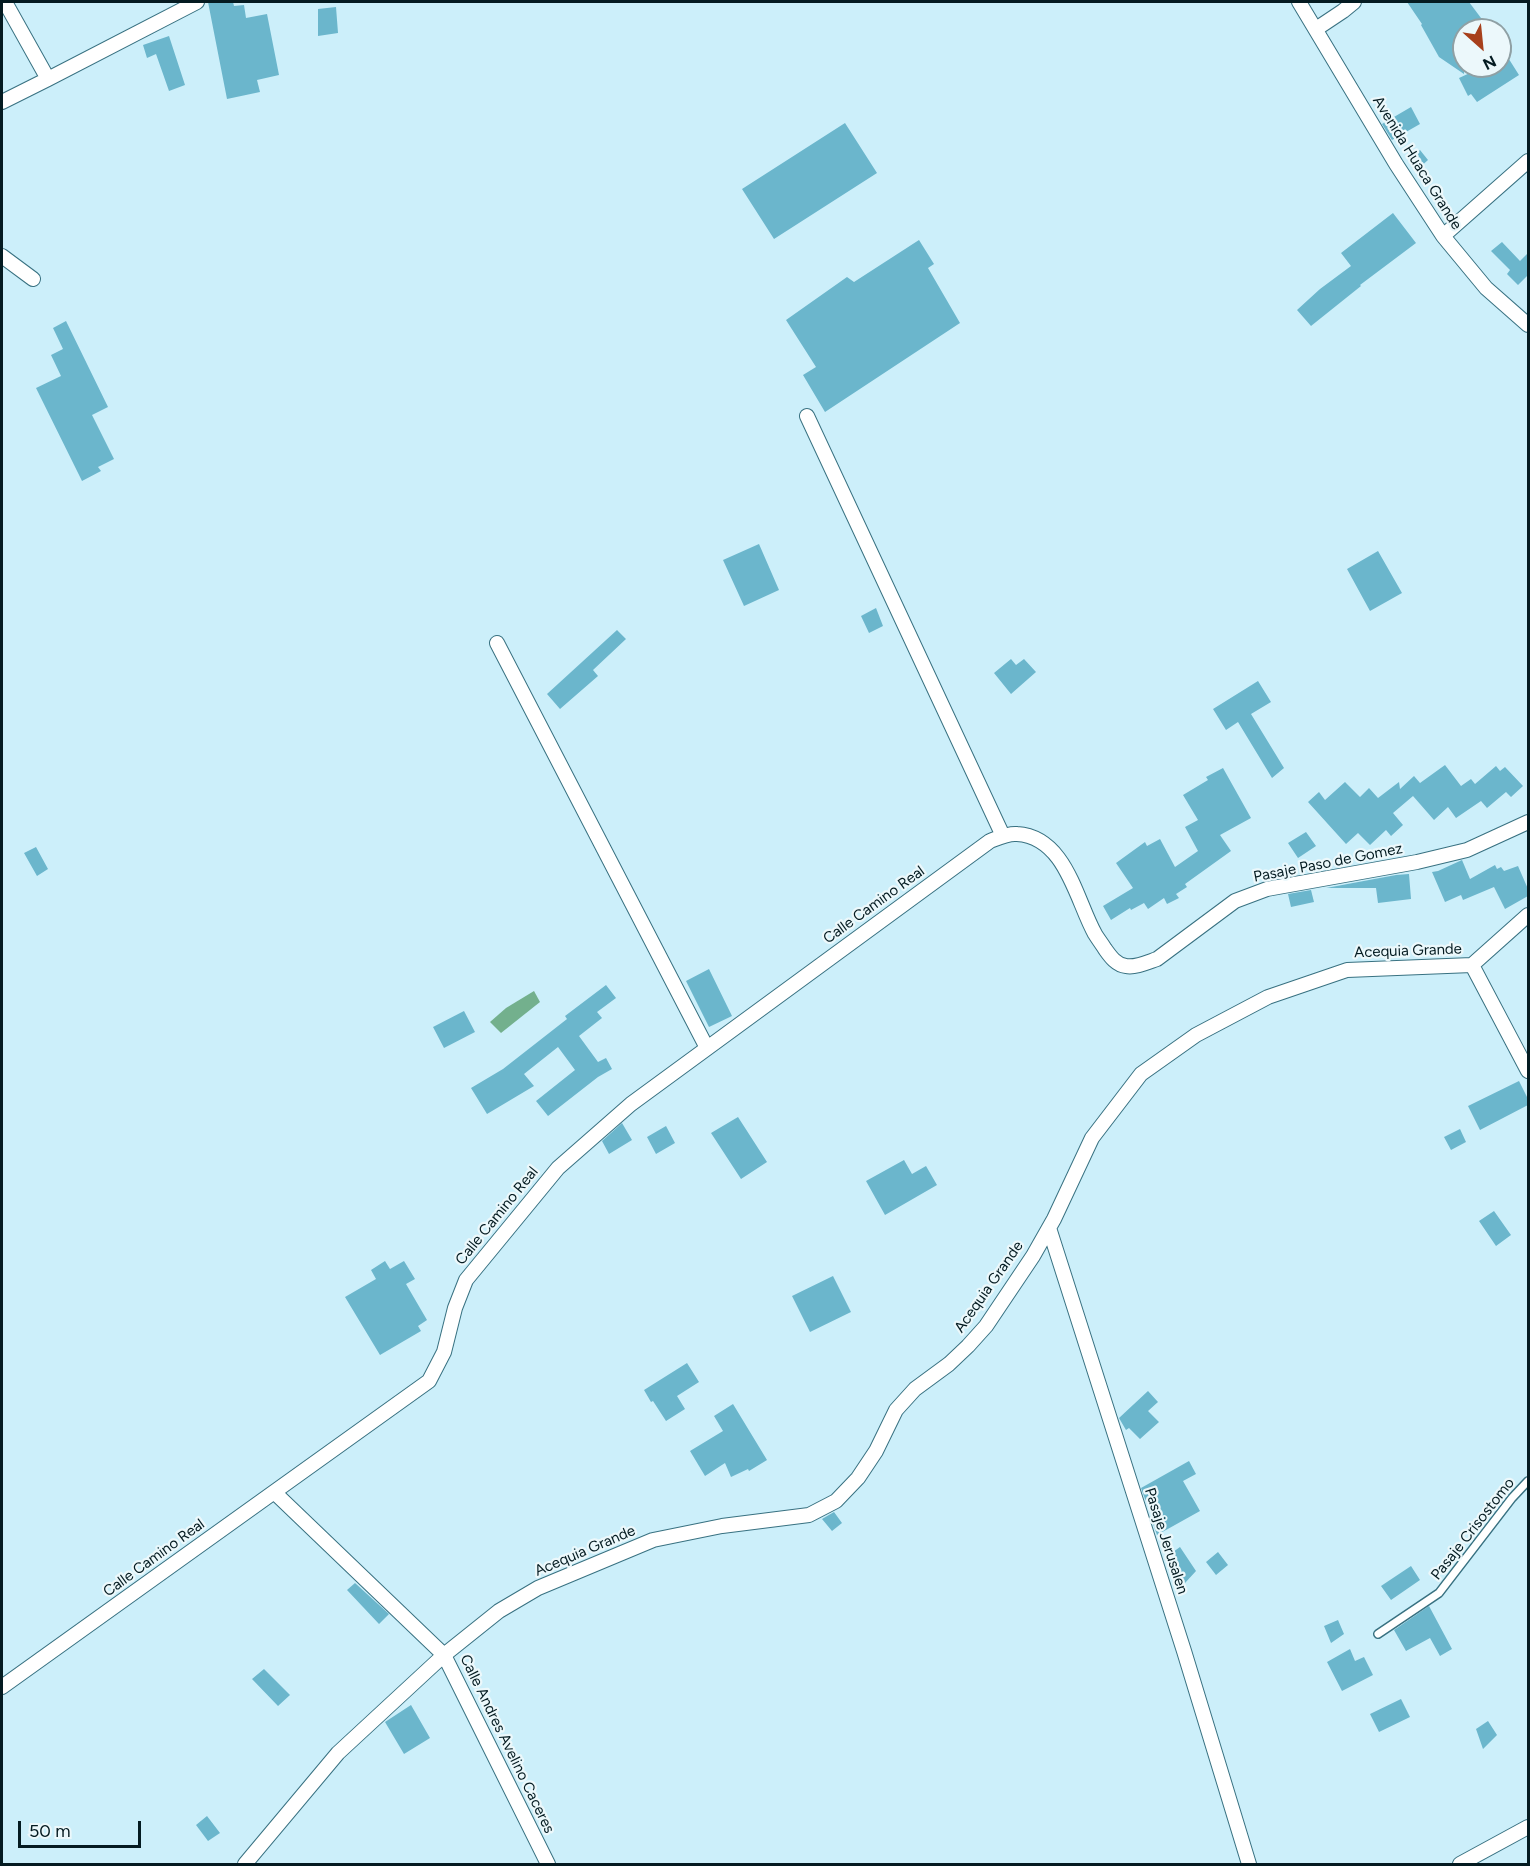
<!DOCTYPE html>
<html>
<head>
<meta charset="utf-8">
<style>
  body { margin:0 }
  #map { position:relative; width:1530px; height:1866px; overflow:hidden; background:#cceffa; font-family:Figtree,sans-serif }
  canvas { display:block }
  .frame { position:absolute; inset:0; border:3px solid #041b21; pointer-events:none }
  .north { position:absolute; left:1452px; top:18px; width:60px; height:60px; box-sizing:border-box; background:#ecf8fb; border:2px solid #8fa0a4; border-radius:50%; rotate:153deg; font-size:16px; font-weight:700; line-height:24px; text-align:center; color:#041b21 }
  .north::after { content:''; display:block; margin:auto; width:21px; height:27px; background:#a7401c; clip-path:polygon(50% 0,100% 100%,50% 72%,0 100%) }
  .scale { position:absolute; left:18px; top:1821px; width:123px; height:27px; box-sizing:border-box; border:3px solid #041b21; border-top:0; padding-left:8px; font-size:18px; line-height:21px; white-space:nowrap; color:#041b21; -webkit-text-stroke:4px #ecf8fb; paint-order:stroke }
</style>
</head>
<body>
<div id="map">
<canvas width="1530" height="1866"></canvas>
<div class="frame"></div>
<div class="north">N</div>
<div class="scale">50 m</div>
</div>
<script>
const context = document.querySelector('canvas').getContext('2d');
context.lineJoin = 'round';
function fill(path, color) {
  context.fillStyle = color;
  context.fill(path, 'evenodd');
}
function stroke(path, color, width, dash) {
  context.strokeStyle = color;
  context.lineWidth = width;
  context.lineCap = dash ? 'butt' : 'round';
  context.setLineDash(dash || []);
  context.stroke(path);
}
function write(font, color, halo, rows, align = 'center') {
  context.font = font + ' Figtree,sans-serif';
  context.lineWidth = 4.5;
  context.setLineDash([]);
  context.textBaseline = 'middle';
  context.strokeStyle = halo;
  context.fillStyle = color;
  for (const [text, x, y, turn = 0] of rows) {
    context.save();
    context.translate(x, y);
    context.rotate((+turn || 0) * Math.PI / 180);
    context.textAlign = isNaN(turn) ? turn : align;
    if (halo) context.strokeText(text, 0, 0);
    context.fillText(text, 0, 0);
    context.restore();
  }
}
const water = new Path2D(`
  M534,991L540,1002L501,1033L490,1022L506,1008Z`);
const building = new Path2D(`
  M208,2H233L234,6L244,5L246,18L267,14L279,75L257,80L260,92L227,99Z
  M1407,2H1469L1490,30H1464V74L1439,57L1421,25L1422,24Z
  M336,7L338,33L318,36V9Z
  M169,36L185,85L169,91L156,54L147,58L143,45Z
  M1500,45L1519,75L1477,102L1471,94L1468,96L1459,78L1485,66H1500Z
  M1411,107L1420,124L1392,140L1382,124Z
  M845,123L877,173L774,239L742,189Z
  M1420,150L1428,160L1419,168L1410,158Z
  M1393,213L1416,243L1360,285L1361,286L1311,326L1297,310L1320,289L1351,266L1341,253Z
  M919,240L934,264L928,268L960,323L825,412L803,375L816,367L786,320L847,277L854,282Z
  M1502,242L1520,261L1528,253V275L1518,285L1507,274L1510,270L1491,251Z
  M66,321L108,407L92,415L114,459L98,467L101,471L82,481L36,388L61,376L51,355L63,349L53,328Z
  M759,544L779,590L744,606L723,560Z
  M1378,551L1402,593L1370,611L1347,569Z
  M876,608L883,626L869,633L861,616Z
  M617,630L626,639L593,670L598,676L560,709L547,694Z
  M1011,659L1016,665L1024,659L1036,672L1011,694L994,673Z
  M1258,681L1271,702L1251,714L1284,768L1272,778L1238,722L1226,730L1213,709Z
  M1445,765L1461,786L1471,779L1475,784L1496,766L1500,771L1505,767L1523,786L1511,797L1506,792L1487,808L1481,801L1456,818L1448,807L1434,820L1413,796L1393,813L1403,825L1391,836L1386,830L1370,845L1358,833L1346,844L1308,802L1319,792L1325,800L1345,782L1360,797L1369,788L1378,798L1399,782L1400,789L1414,776L1420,783Z
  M1223,768L1251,818L1220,835L1231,851L1185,884L1187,887L1176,894L1179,898L1167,904L1164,898L1148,909L1144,903L1131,910L1130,908L1111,920L1103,906L1133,888L1116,863L1145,842L1147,846L1160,839L1175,867L1198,851L1185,827L1198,820L1183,795L1208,780L1206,777Z
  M1306,832L1316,846L1298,858L1288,843Z
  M36,847L48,869L37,876L24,853Z
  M1462,860L1470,879L1495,865L1497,869L1501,867L1504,871L1518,866L1528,889V896L1505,909L1494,887L1463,900L1461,895L1445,902L1432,872L1438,871Z
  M1409,874L1411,899L1378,903L1376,888H1326L1396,875Z
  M1311,890L1314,902L1291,907L1288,894Z
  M709,969L732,1016L709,1027L686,981Z
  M606,985L616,998L597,1012L602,1018L579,1036L598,1062L606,1058L612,1069L598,1077L548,1116L536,1101L575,1070L558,1047L524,1074L534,1086L487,1114L471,1088L503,1069L567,1019L565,1016Z
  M464,1011L475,1032L444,1048L433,1027Z
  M1519,1081L1528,1099V1105L1480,1130L1468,1106Z
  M738,1117L767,1162L741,1179L711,1133Z
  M622,1123L632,1140L609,1154L602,1141Z
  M666,1126L675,1143L656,1154L647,1137Z
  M1460,1129L1466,1142L1451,1150L1444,1137Z
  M904,1160L912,1174L926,1166L937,1185L885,1215L866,1181Z
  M1494,1211L1511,1235L1496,1246L1479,1221Z
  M385,1261L390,1269L404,1261L415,1279L406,1284L427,1320L418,1326L421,1331L380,1355L345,1297L376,1279L371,1270Z
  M833,1276L851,1312L810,1332L792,1296Z
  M687,1363L699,1382L677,1396L685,1409L666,1421L653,1401L651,1402L644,1390Z
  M1148,1391L1158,1402L1148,1411L1159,1422L1140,1439L1129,1428L1126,1430L1119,1418Z
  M733,1404L767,1460L749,1471L748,1469L731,1477L725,1463L705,1476L690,1451L723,1431L714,1416Z
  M1189,1461L1196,1474L1183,1481L1200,1511L1157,1535L1152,1521L1156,1518L1145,1499L1141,1488Z
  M834,1512L842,1523L832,1531L822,1519Z
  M1180,1547L1196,1571L1185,1583L1166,1557Z
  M1218,1552L1228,1565L1216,1575L1206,1562Z
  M1411,1566L1420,1580L1391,1600L1381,1586Z
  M355,1583L389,1614L379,1624L347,1590Z
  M1429,1606L1452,1649L1440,1656L1430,1638L1406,1651L1394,1630Z
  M1338,1620L1344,1634L1331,1643L1324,1626Z
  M1350,1649L1355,1661L1364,1657L1373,1675L1342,1691L1327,1662Z
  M264,1669L290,1695L278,1706L252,1679Z
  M1401,1699L1410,1717L1379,1732L1370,1714Z
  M411,1705L430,1738L404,1754L385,1722Z
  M1488,1721L1497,1735L1483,1749L1476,1729Z
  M207,1816L220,1833L208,1841L196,1825Z`);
const service = new Path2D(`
  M1378,1634L1439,1593L1512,1498L1528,1481`);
const minor = new Path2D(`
  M5,2L48,79
  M1299,2L1396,164L1443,236L1486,288L1528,325
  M1316,29L1343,11L1354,2
  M2,102L48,79L197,2
  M1443,236L1528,161
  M2,256L33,279
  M807,416L1003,836
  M497,643L707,1048
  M1472,965L1528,1071
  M1049,1228L1184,1651L1249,1864
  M274,1492L444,1655L548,1864
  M2,1687L429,1381L444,1352L455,1308L466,1280L558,1168L631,1104L990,841C998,838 1008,833 1017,834C1066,837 1076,900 1095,934C1098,939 1102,944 1105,949C1110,956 1116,965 1126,966C1135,968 1148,962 1157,959L1235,901L1267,889L1417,862L1467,850L1528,822
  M245,1864L338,1753L444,1655L499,1611L538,1588L653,1540L722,1526L809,1515L836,1501L858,1478L876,1451L896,1410L915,1389L949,1364L968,1346L986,1326L1033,1256L1054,1219L1092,1138L1141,1074L1196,1035L1268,997L1347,970L1472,965L1528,915
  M1460,1864L1528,1827`);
const streetNames = [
  ["Avenida Huaca Grande",1417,163,58],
  ["Pasaje Paso de Gomez",1328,863,-11],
  ["Calle Camino Real",874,905,-36],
  ["Acequia Grande",1408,951,-2],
  ["Calle Camino Real",497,1216,-51],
  ["Acequia Grande",989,1287,-55],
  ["Pasaje Crisostomo",1473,1529,-52],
  ["Pasaje Jerusalen",1166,1541,72],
  ["Acequia Grande",585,1551,-23],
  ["Calle Camino Real",154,1558,-36],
  ["Calle Andres Avelino Caceres",507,1744,64]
];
fill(water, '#73b08d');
fill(building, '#6bb6cc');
stroke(service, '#387181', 10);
stroke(minor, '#387181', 16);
stroke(service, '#fff', 7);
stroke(minor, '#fff', 14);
write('15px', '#041b21', '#ecf8fb', streetNames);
</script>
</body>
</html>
